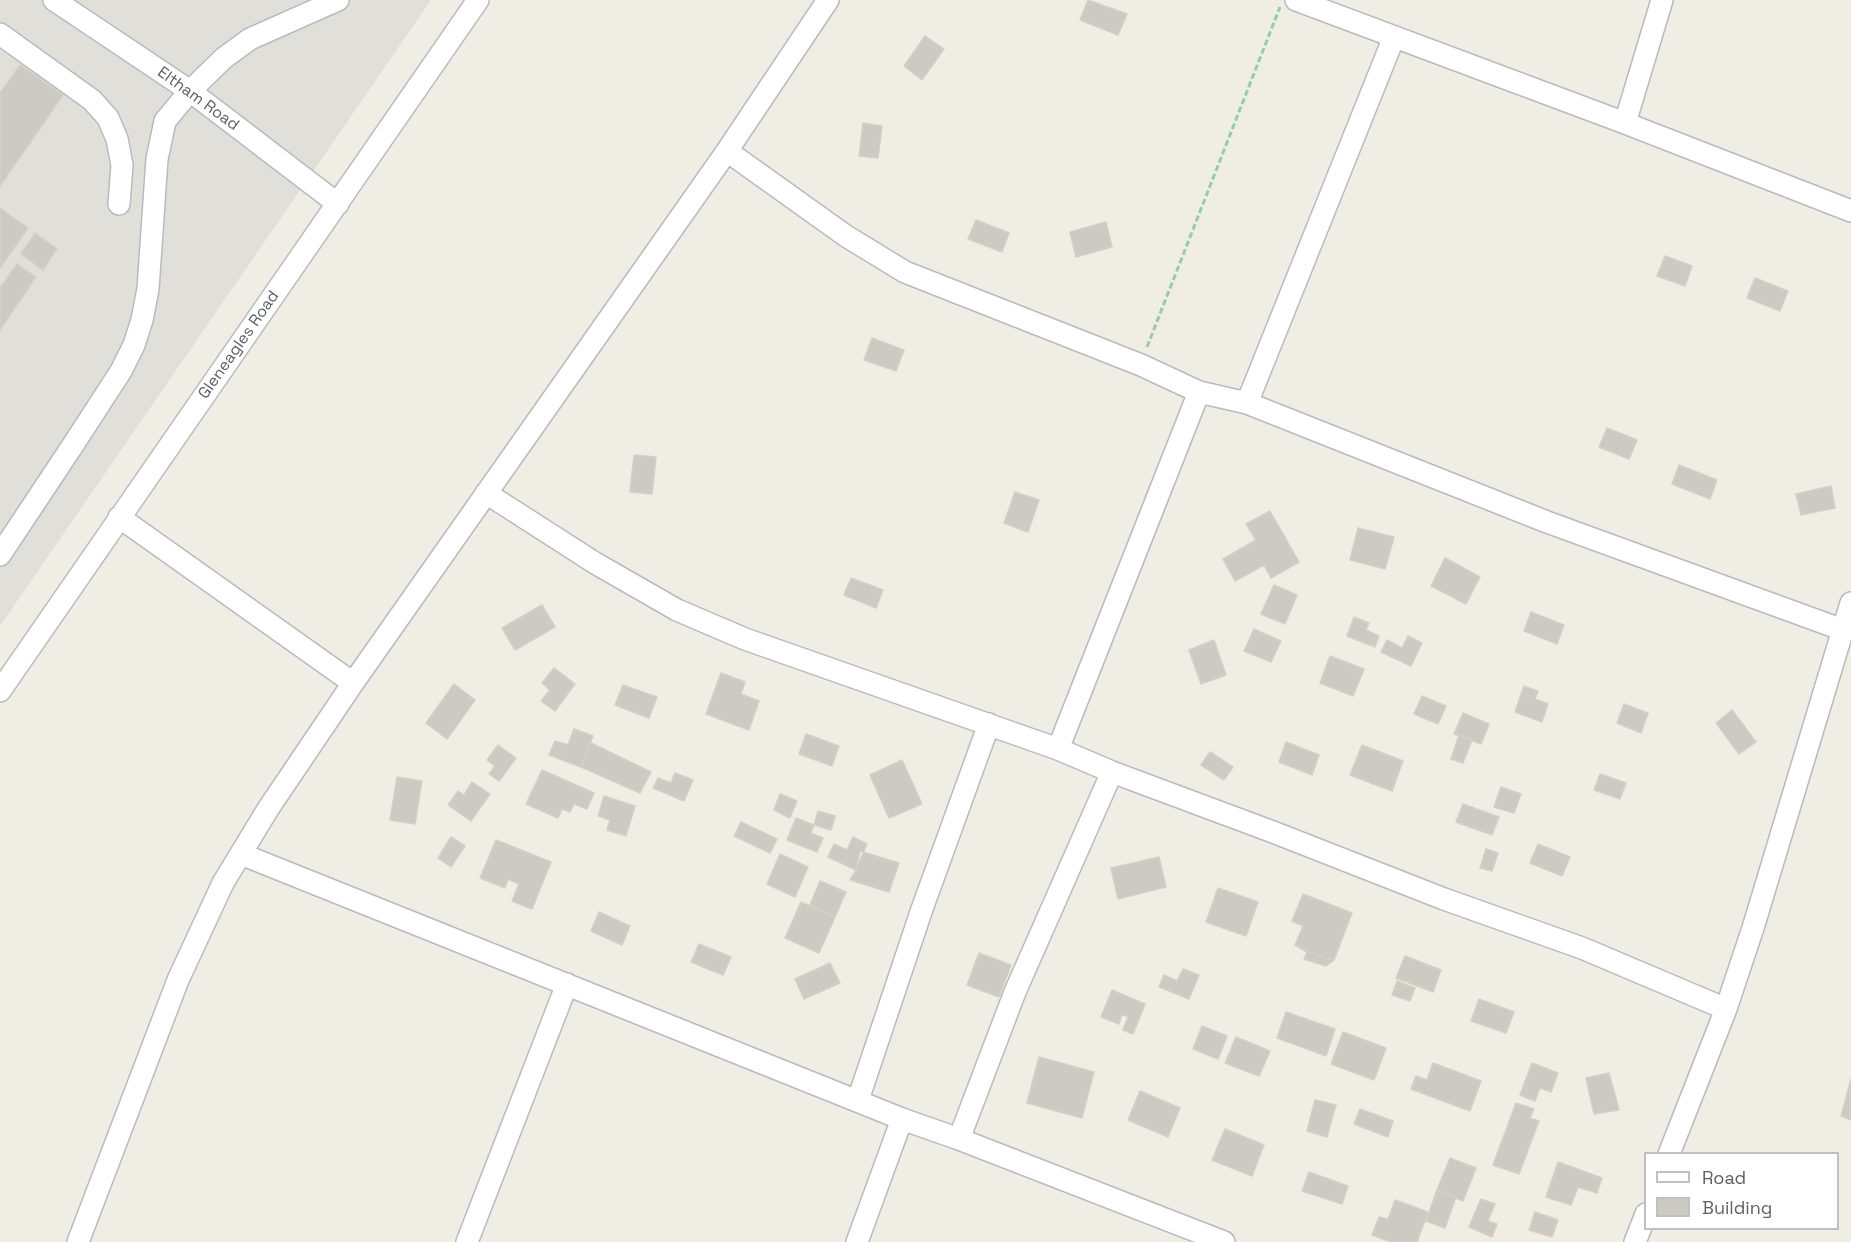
<!DOCTYPE html>
<html>
<head>
<meta charset="utf-8">
<style>
  body { margin:0 }
  #map { position:relative; width:1851px; height:1242px; overflow:hidden; background:#f0ede5; font-family:"Space Grotesk",sans-serif }
  canvas { display:block }
  .legend { position:absolute; left:1644px; top:1152px; width:195px; height:78px; box-sizing:border-box; background:#fff; border:2px solid #bec0c2; margin:0; padding:8px 10px; list-style:none; font-size:18px; color:#5c6166 }
  .legend li { display:flex; align-items:center; gap:12px; height:30px }
  .legend b { width:30px; border:2px solid #bec0c2 }
</style>
</head>
<body>
<div id="map">
<canvas width="1851" height="1242"></canvas>
<ul class="legend">
<li><b style="height:8px;background:#fff"></b>Road</li>
<li><b style="height:16px;background:#cdcac4"></b>Building</li>
</ul>
</div>
<script>
const context = document.querySelector('canvas').getContext('2d');
context.lineJoin = 'round';
function fill(path, color) {
  context.fillStyle = color;
  context.fill(path, 'evenodd');
}
function stroke(path, color, width, dash) {
  context.strokeStyle = color;
  context.lineWidth = width;
  context.lineCap = dash ? 'butt' : 'round';
  context.setLineDash(dash || []);
  context.stroke(path);
}
function write(font, color, halo, rows, align = 'center') {
  context.font = font + ' "Space Grotesk",sans-serif';
  context.lineWidth = 4.5;
  context.setLineDash([]);
  context.textBaseline = 'middle';
  context.strokeStyle = halo;
  context.fillStyle = color;
  for (const [text, x, y, turn = 0] of rows) {
    context.save();
    context.translate(x, y);
    context.rotate((+turn || 0) * Math.PI / 180);
    context.textAlign = isNaN(turn) ? turn : align;
    if (halo) context.strokeText(text, 0, 0);
    context.fillText(text, 0, 0);
    context.restore();
  }
}
const industrial = new Path2D(`
  M0,0H431L0,626Z`);
const building = new Path2D(`
  M1088,0L1127,14L1118,35L1080,20Z
  M925,36L944,49L922,80L904,66Z
  M20,65L63,95L0,186V93Z
  M863,123L882,126L878,158L859,156Z
  M0,208L28,228L0,268Z
  M976,220L1009,233L1002,252L968,239Z
  M1106,222L1112,247L1076,257L1070,232Z
  M35,233L57,249L43,270L21,254Z
  M1665,256L1692,266L1685,286L1657,276Z
  M17,264L36,277L0,330V288Z
  M1755,278L1788,291L1780,311L1747,298Z
  M872,338L904,350L896,371L864,360Z
  M1607,428L1637,440L1629,459L1599,447Z
  M634,455L656,457L652,494L630,492Z
  M1679,465L1717,480L1710,499L1672,484Z
  M1831,486L1835,508L1801,515L1796,494Z
  M1015,492L1039,500L1028,532L1004,523Z
  M1270,511L1299,562L1271,578L1264,565L1235,581L1223,559L1256,540L1246,524Z
  M1358,528L1394,537L1385,569L1350,560Z
  M1445,558L1480,577L1466,604L1431,586Z
  M851,578L883,590L876,608L844,595Z
  M1274,585L1297,595L1285,624L1261,614Z
  M542,605L555,627L515,650L502,628Z
  M1531,612L1564,625L1557,644L1524,631Z
  M1354,617L1369,623L1366,630L1379,636L1375,647L1347,636Z
  M1254,629L1281,641L1271,662L1244,651Z
  M1408,636L1422,643L1411,666L1381,652L1387,640L1402,648Z
  M1214,640L1226,675L1201,684L1189,650Z
  M1330,656L1364,669L1353,696L1320,683Z
  M554,668L575,684L555,711L541,701L550,690L542,683Z
  M721,673L745,682L741,694L759,701L749,730L706,714Z
  M454,684L475,700L447,739L426,723Z
  M623,685L657,697L649,718L615,705Z
  M1524,686L1538,691L1535,699L1548,704L1542,722L1515,712Z
  M1422,696L1446,706L1438,724L1414,714Z
  M1624,704L1648,713L1641,733L1617,723Z
  M1732,710L1756,742L1739,754L1716,723Z
  M1463,713L1489,724L1481,744L1454,734Z
  M574,729L593,736L581,767L549,755L555,741L568,745Z
  M806,734L839,746L832,766L799,754Z
  M1459,735L1472,740L1463,763L1451,759Z
  M1286,742L1319,755L1312,775L1279,762Z
  M591,743L651,772L640,793L581,767Z
  M498,745L516,758L499,781L489,774L495,766L487,760Z
  M1362,745L1403,761L1392,791L1350,775Z
  M1210,752L1233,767L1224,780L1201,765Z
  M902,760L922,804L889,818L870,775Z
  M542,770L594,793L587,809L574,804L570,812L562,809L558,818L526,804Z
  M675,773L693,780L684,801L653,788L658,778L671,783Z
  M1600,774L1626,783L1620,799L1594,790Z
  M397,777L422,781L415,824L390,820Z
  M472,782L490,794L471,821L448,805L458,791L464,795Z
  M1501,787L1521,794L1514,813L1494,807Z
  M780,794L797,801L790,818L774,810Z
  M604,796L635,806L626,836L607,830L610,820L598,816Z
  M1463,804L1499,817L1492,835L1456,822Z
  M818,811L835,816L831,830L814,825Z
  M796,818L814,825L811,833L823,838L817,852L787,840Z
  M741,822L777,839L770,853L734,836Z
  M451,837L465,846L451,867L438,858Z
  M853,837L867,844L856,870L828,857L834,844L847,850Z
  M496,840L551,862L532,909L512,901L519,884L508,879L505,888L480,878Z
  M1538,844L1570,857L1562,876L1530,863Z
  M1486,849L1498,853L1492,871L1480,868Z
  M860,851L899,863L889,892L850,880L856,870Z
  M780,854L808,867L795,897L767,884Z
  M1159,857L1166,887L1118,899L1111,868Z
  M820,881L846,892L835,917L810,905Z
  M1218,888L1258,902L1246,936L1206,922Z
  M1303,894L1352,913L1334,960L1307,952L1295,945L1303,926L1292,921Z
  M801,902L835,917L819,953L785,938Z
  M599,912L630,926L622,945L591,931Z
  M699,944L731,957L723,975L691,962Z
  M1307,952L1334,960L1326,966L1304,959Z
  M979,953L1011,965L999,997L967,985Z
  M1405,956L1441,970L1433,992L1396,978Z
  M830,963L840,983L804,999L795,979Z
  M1183,969L1199,975L1189,999L1159,987L1164,975L1177,981Z
  M1397,981L1415,988L1410,1001L1392,995Z
  M1112,990L1145,1004L1133,1034L1123,1030L1128,1017L1122,1014L1119,1024L1101,1017Z
  M1479,999L1514,1012L1506,1033L1471,1021Z
  M1286,1012L1335,1029L1326,1056L1277,1038Z
  M1202,1026L1227,1036L1218,1059L1193,1049Z
  M1343,1032L1386,1048L1374,1080L1331,1064Z
  M1236,1037L1270,1051L1259,1076L1225,1063Z
  M1039,1057L1094,1072L1082,1118L1027,1103Z
  M1433,1063L1481,1081L1470,1111L1411,1089L1416,1076L1427,1080Z
  M1532,1063L1558,1073L1551,1092L1540,1088L1535,1101L1520,1095Z
  M1609,1073L1619,1110L1594,1114L1586,1078Z
  M1851,1079V1120L1841,1116Z
  M1140,1091L1180,1108L1168,1137L1128,1120Z
  M1315,1100L1336,1105L1327,1137L1307,1131Z
  M1516,1103L1534,1109L1530,1118L1539,1121L1519,1174L1493,1165Z
  M1360,1109L1393,1121L1388,1137L1354,1124Z
  M1225,1129L1264,1145L1252,1176L1212,1160Z
  M1450,1158L1476,1168L1463,1201L1437,1190Z
  M1558,1162L1602,1178L1597,1193L1578,1187L1571,1205L1546,1197Z
  M1309,1172L1348,1186L1342,1204L1302,1191Z
  M1437,1190L1456,1197L1445,1228L1426,1221Z
  M1481,1199L1495,1204L1488,1221L1497,1224L1492,1237L1469,1227Z
  M1395,1200L1428,1212L1417,1242H1391L1372,1235L1379,1217L1388,1219Z
  M1535,1212L1558,1220L1552,1237L1529,1230Z`);
const path = new Path2D(`
  M1147,347L1280,7`);
const minor = new Path2D(`
  M54,0L190,91L338,204
  M1296,0L1625,123L1851,211
  M0,34L92,100L108,118L117,139L122,165L119,204
  M1625,123L1662,0
  M727,151L846,236L905,272L1141,365L1199,392L1247,403L1547,522L1843,630
  M1247,403L1394,37
  M486,493L595,563L677,610L745,639L1058,749L1112,772L1273,832L1444,899L1582,948L1726,1009
  M119,517L353,683
  M0,555L73,445L121,371L134,345L142,320L148,289L157,159L165,121L190,91L224,58L250,39L338,0
  M0,691L478,0
  M1058,749L1199,392
  M241,854L902,1119L959,1139L1224,1242
  M858,1100L922,909L989,724
  M959,1139L1015,992L1112,772
  M1669,1154L1726,1009L1753,928L1851,603
  M78,1242L178,980L223,883L268,809L353,683L727,151L828,0
  M467,1242L567,984
  M857,1242L902,1119
  M1635,1242L1646,1214`);
const streetNames = [
  ["Eltham Road",198,99,36],
  ["Gleneagles Road",239,345,-55]
];
fill(industrial, '#e1dfd9');
fill(building, '#cdcac4');
stroke(building, '#d6cfc2', 1.5);
stroke(minor, '#b7bbc0', 24);
stroke(path, '#97cca5', 3, [6, 3]);
stroke(minor, '#fff', 21);
write('16px', '#5c6166', '#fff', streetNames);
</script>
</body>
</html>
